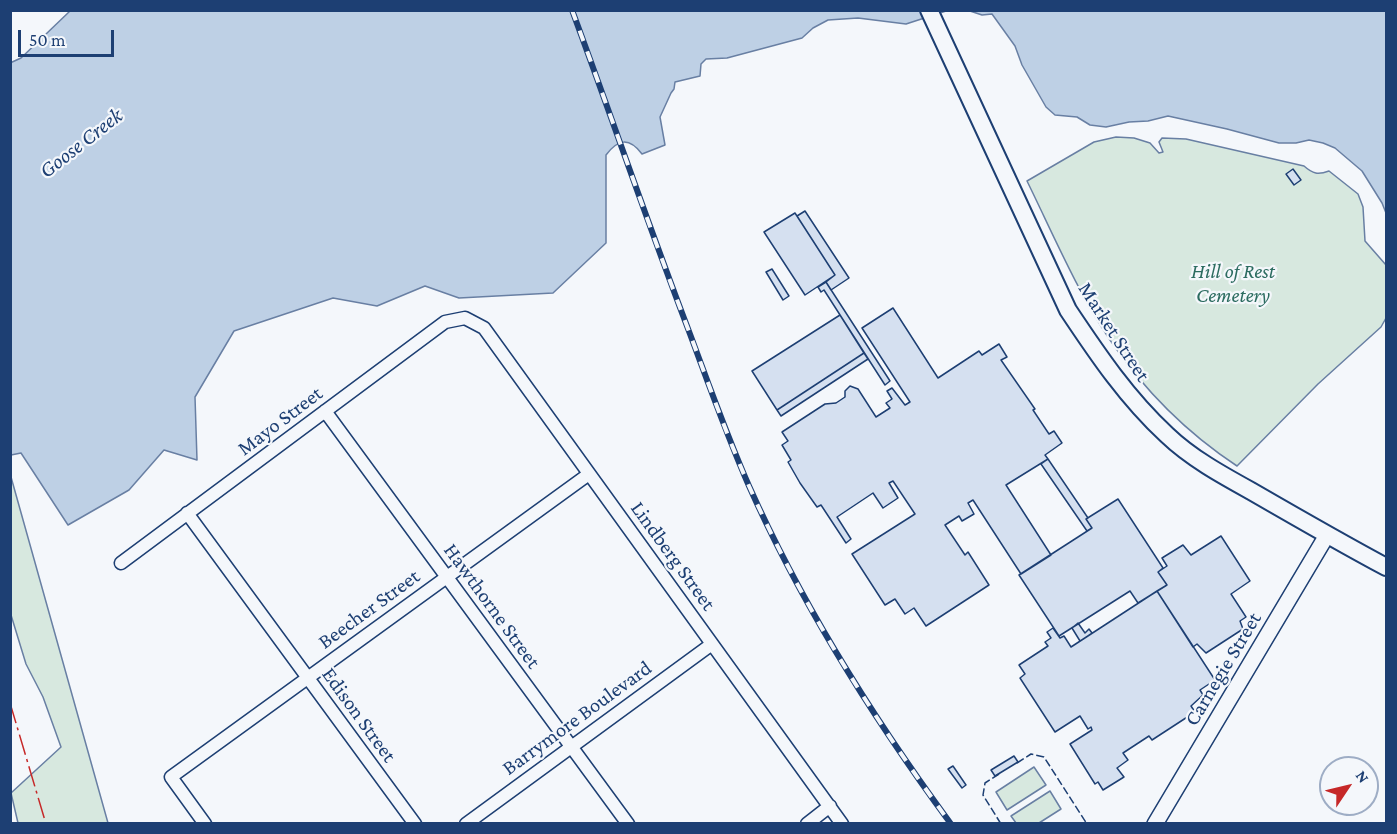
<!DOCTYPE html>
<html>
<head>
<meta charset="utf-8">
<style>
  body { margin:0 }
  #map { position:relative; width:1397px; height:834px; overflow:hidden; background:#f4f7fb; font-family:"Crimson Pro",serif }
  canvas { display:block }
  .frame { position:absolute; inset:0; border:12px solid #1d3f73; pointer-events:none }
  .north { position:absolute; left:1319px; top:756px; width:60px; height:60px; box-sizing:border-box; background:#f4f7fb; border:2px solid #9eadc5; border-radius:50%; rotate:55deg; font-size:16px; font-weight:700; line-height:24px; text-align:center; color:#1d3f73 }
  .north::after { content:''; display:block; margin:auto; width:21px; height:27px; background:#c62828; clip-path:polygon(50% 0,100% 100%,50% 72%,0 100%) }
  .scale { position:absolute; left:18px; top:30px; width:96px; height:27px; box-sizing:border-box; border:3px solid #1d3f73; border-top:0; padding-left:8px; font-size:18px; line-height:21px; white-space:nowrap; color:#1d3f73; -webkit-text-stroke:4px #f4f7fb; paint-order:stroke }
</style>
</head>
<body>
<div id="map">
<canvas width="1397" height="834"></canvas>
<div class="frame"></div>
<div class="north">N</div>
<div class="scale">50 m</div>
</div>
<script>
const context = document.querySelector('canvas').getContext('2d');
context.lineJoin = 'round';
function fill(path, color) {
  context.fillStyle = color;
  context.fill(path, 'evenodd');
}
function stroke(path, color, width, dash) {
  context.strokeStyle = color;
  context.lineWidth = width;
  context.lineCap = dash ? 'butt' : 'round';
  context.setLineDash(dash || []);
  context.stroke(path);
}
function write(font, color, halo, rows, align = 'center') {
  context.font = font + ' "Crimson Pro",serif';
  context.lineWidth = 4.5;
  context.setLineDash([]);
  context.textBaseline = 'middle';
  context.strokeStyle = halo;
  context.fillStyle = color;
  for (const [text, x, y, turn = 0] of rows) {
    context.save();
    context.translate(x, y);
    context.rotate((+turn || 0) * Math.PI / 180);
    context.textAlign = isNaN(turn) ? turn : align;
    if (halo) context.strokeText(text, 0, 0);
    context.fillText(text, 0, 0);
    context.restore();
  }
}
const green = new Path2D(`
  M1116,137L1134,138L1150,143L1159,153L1163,152L1159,142L1162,138L1186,139L1304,166C1313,174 1318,175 1329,171L1358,194L1363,207L1365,241L1386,265V318L1381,327L1318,384L1237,466C1187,433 1144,390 1110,340C1077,291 1053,234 1027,181L1094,142Z
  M11,477L108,823H18L11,793L61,747L43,697L26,664L11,615Z
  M1034,767L1046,785L1007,810L996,792Z
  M1050,791L1061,809L1039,823H1016L1011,816Z`);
const water = new Path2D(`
  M70,11H954H946L906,24L858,18L828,20L813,28L802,38L727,58L706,59L701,64L700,76L675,82L674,89L671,93L660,117L665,145L642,154C629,137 618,139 606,155V243L553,293L459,298L425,286L377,306L333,298L234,331L195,397L197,460L164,450L129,490L68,525L21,453L11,455L10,63L21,58Z
  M970,11H1386V213L1382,203L1362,171L1335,148L1323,143L1309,140L1296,143H1279L1227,129L1168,116L1148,121L1129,122L1106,127L1090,125L1077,117L1055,115L1046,107L1022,65L1015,46L992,14L982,15Z`);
const building = new Path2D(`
  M1293,169L1301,180L1294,185L1286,174Z
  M805,211L849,278L831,290L826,282L835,275L797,216Z
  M795,213L835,275L805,295L764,232Z
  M772,269L789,296L783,300L766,272Z
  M826,282L890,381L885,385L824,290L821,292L818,287Z
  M893,308L938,378L979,351L982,355L999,344L1007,357L1001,360L1035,409L1033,410L1049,434L1054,431L1062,443L1045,455L1048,459L1006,485L1051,555L1021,574L973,500L968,503L974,514L962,521L959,516L945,525L965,555L968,552L989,585L926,626L914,608L905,614L895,599L885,605L852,554L915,514L893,481L889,483L898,498L883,508L873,493L837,517L851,539L846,543L821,505L817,507L800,483L788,462L791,460L782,445L788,441L782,432L825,404L836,403L845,397V391L850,386L858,389L876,417L890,408L886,403L892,399L887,391L892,388L905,405L910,402L862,328Z
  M840,315L864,353L777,410L752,371Z
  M864,353L868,359L781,416L777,410Z
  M1048,459L1088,518L1086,519L1092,528L1087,531L1041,464Z
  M1118,499L1163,568L1158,572L1167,585L1138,603L1130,591L1059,636L1019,575L1092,528L1086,519Z
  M1221,536L1250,581L1231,594L1246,617L1240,621L1243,629L1206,653L1197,644L1193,647L1157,591L1167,585L1158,572L1167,566L1162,558L1183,545L1191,555Z
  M1157,591L1215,680L1200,690L1203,695L1191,706L1195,712L1152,740L1149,736L1123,753L1128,760L1117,768L1124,777L1103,790L1098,782L1095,784L1070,744L1092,730L1091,727L1088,729L1080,716L1055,732L1020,678L1025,674L1019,665L1048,646L1045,642L1051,638L1047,632L1053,628L1060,638L1064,636L1071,647Z
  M1078,623L1085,633L1089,629L1092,633L1080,641L1072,628Z
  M1014,756L1018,762L995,776L991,770Z
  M953,766L966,785L962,788L948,769Z`);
const minor = new Path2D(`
  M325,411L628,824
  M187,513L415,824
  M121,563L445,322L465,318L484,328L842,824
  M205,824L171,777L589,474
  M466,824L712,644
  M807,824L830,806`);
const tertiary = new Path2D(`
  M1155,824L1327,535`);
const secondary = new Path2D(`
  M929,10L1068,310C1098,355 1127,398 1167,435C1191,458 1222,475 1251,491C1296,517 1341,543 1386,567`);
const rail = new Path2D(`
  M572,10C612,118 649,227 690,334C709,385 727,436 749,486C802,605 873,718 951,824`);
const fence = new Path2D(`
  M1017,763L1031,754L1044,757L1087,824
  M999,774L985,783L983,795L1001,824`);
const power = new Path2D(`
  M10,703L46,824`);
const parkNames = [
  ["Hill of Rest",1233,272],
  ["Cemetery",1233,296]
];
const streetNames = [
  ["Market Street",1114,332,57],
  ["Mayo Street",280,421,-37],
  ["Lindberg Street",673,556,54],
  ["Hawthorne Street",492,606,54],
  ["Beecher Street",369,609,-36],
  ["Carnegie Street",1223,669,-59],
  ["Edison Street",359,715,54],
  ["Barrymore Boulevard",577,718,-36]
];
const waterNames = [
  ["Goose Creek",81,143,-38]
];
fill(green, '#d7e8df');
stroke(green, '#687fa3', 1.5);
fill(water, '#bed0e5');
stroke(water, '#687fa3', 1.5);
fill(building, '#d5e0f0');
stroke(building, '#1d3f73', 1.5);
stroke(minor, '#1d3f73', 15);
stroke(tertiary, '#1d3f73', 18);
stroke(secondary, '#1d3f73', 20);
stroke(minor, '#f4f7fb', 12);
stroke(tertiary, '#f4f7fb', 15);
stroke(secondary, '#f4f7fb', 16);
stroke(rail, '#1d3f73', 6);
stroke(rail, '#f4f7fb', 4, [11]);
stroke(fence, '#1d3f73', 1.5, [8, 3]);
stroke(power, '#c62828', 1.5, [21, 4.5, 3, 4.5]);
write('italic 21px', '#2c6c60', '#f4f7fb', parkNames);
write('21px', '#1d3f73', '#f4f7fb', streetNames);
write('italic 22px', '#1d3f73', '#f4f7fb', waterNames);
</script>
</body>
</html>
